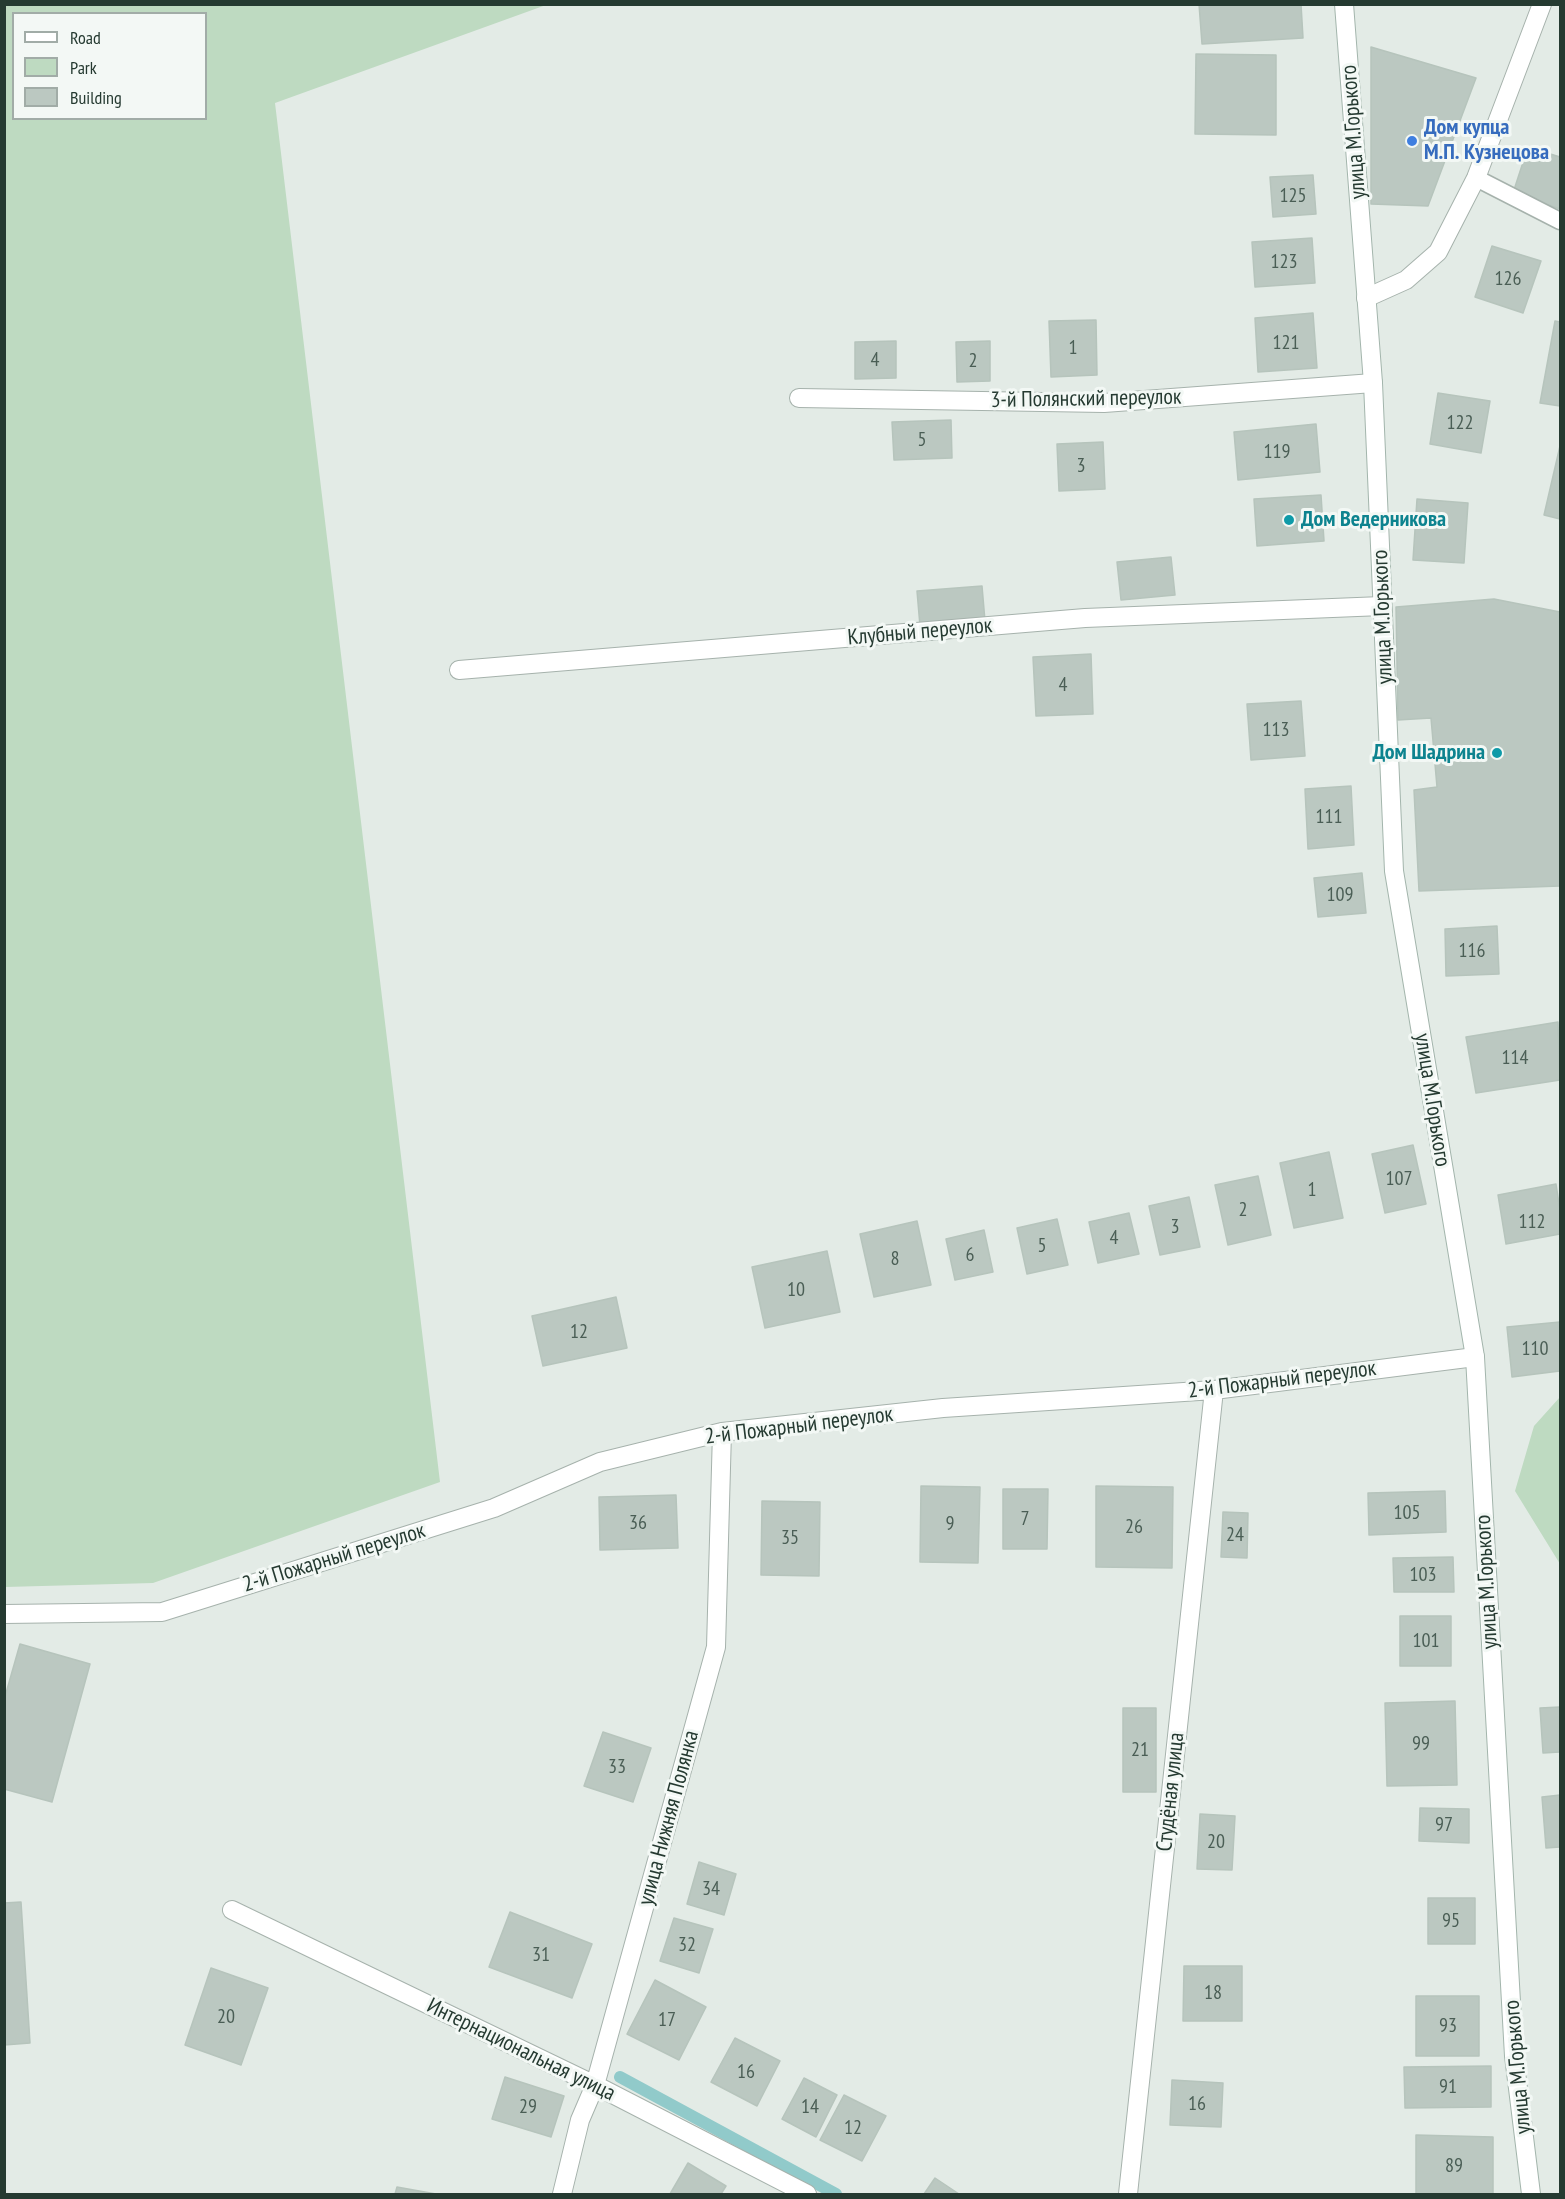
<!DOCTYPE html>
<html>
<head>
<meta charset="utf-8">
<style>
  body { margin:0 }
  #map { position:relative; width:1565px; height:2199px; overflow:hidden; background:#e3ebe6; font-family:"PT Sans Narrow",sans-serif }
  canvas { display:block }
  .frame { position:absolute; inset:0; border:6px solid #253a31; pointer-events:none }
  .legend { position:absolute; left:12px; top:12px; width:195px; height:108px; box-sizing:border-box; background:#f3f8f5; border:2px solid #a1aca7; margin:0; padding:8px 10px; list-style:none; font-size:18px; color:#253a31 }
  .legend li { display:flex; align-items:center; gap:12px; height:30px }
  .legend b { width:30px; border:2px solid #a1aca7 }
</style>
</head>
<body>
<div id="map">
<canvas width="1565" height="2199"></canvas>
<div class="frame"></div>
<ul class="legend">
<li><b style="height:8px;background:#fff"></b>Road</li>
<li><b style="height:16px;background:#bedac1"></b>Park</li>
<li><b style="height:16px;background:#bbc8c1"></b>Building</li>
</ul>
</div>
<script>
const context = document.querySelector('canvas').getContext('2d');
context.lineJoin = 'round';
function fill(path, color) {
  context.fillStyle = color;
  context.fill(path, 'evenodd');
}
function stroke(path, color, width, dash) {
  context.strokeStyle = color;
  context.lineWidth = width;
  context.lineCap = dash ? 'butt' : 'round';
  context.setLineDash(dash || []);
  context.stroke(path);
}
function write(font, color, halo, rows, align = 'center') {
  context.font = font + ' "PT Sans Narrow",sans-serif';
  context.lineWidth = 6;
  context.setLineDash([]);
  context.textBaseline = 'middle';
  context.strokeStyle = halo;
  context.fillStyle = color;
  for (const [text, x, y, turn = 0] of rows) {
    context.save();
    context.translate(x, y);
    context.rotate((+turn || 0) * Math.PI / 180);
    context.textAlign = isNaN(turn) ? turn : align;
    if (halo) context.strokeText(text, 0, 0);
    context.fillText(text, 0, 0);
    context.restore();
  }
}
const green = new Path2D(`
  M4,5H546L275,103L440,1482L153,1583L5,1587ZM14,14H206V118H14Z
  M1560,1397V1564L1515,1491L1534,1426Z`);
const stream = new Path2D(`
  M620,2077L836,2194`);
const building = new Path2D(`
  M1199,4H1301L1303,38L1202,44Z
  M1371,47L1476,78L1428,206L1371,204Z
  M1196,54L1276,55V135L1195,134Z
  M1528,147L1560,157V209L1513,193Z
  M1313,175L1316,214L1273,217L1270,177Z
  M1312,238L1315,283L1255,287L1252,242Z
  M1492,246L1541,261L1523,313L1475,297Z
  M1313,313L1317,368L1258,372L1255,318Z
  M1096,320L1097,375L1051,377L1049,321Z
  M1555,321L1560,322V406L1540,403Z
  M896,341V378L855,379V342Z
  M990,341V381L957,382L956,342Z
  M1438,393L1490,401L1481,453L1430,444Z
  M951,420L952,458L894,460L892,422Z
  M1316,424L1320,472L1238,480L1234,432Z
  M1103,442L1105,489L1059,491L1057,444Z
  M1560,446V519L1544,515Z
  M1321,495L1324,541L1257,546L1254,499Z
  M1417,499L1468,503L1464,563L1413,560Z
  M1171,557L1175,595L1121,600L1117,562Z
  M982,586L985,621L920,626L917,591Z
  M1494,599L1560,612V886L1419,891L1414,790L1437,787L1431,718L1398,720L1396,607Z
  M1091,654L1093,714L1036,716L1033,657Z
  M1301,701L1305,756L1251,760L1247,704Z
  M1351,786L1354,845L1308,849L1305,789Z
  M1362,873L1366,913L1318,917L1314,878Z
  M1497,926L1499,974L1446,976L1445,929Z
  M1558,1022L1560,1080L1476,1093L1466,1037Z
  M1413,1145L1426,1204L1385,1213L1372,1154Z
  M1329,1152L1343,1218L1294,1228L1280,1163Z
  M1258,1176L1271,1235L1228,1245L1215,1185Z
  M1556,1184L1560,1210V1234L1506,1244L1498,1195Z
  M1189,1197L1200,1247L1160,1255L1149,1206Z
  M1129,1213L1139,1254L1098,1263L1089,1222Z
  M1057,1219L1068,1265L1027,1274L1017,1228Z
  M917,1221L931,1285L874,1297L860,1234Z
  M984,1230L993,1272L955,1280L946,1239Z
  M827,1251L840,1312L765,1328L752,1267Z
  M616,1297L627,1348L543,1366L532,1316Z
  M1560,1322V1371L1512,1377L1507,1327Z
  M921,1486L980,1487L978,1563L920,1562Z
  M1096,1486L1173,1487L1172,1568L1096,1567Z
  M1003,1489H1048L1047,1549H1003Z
  M1445,1491L1446,1532L1369,1535L1368,1493Z
  M676,1495L678,1548L600,1550L599,1497Z
  M762,1501L820,1502L819,1576L761,1575Z
  M1223,1512L1248,1513L1247,1558L1221,1557Z
  M1453,1557L1454,1592H1394L1393,1558Z
  M1400,1616H1451V1666H1400Z
  M20,1644L90,1664L52,1802L4,1789V1700Z
  M1455,1701L1457,1785L1387,1786L1385,1703Z
  M1560,1707V1752L1543,1753L1540,1708Z
  M1123,1708H1156V1792H1123Z
  M603,1732L651,1748L633,1802L584,1786Z
  M1560,1795V1847L1546,1848L1542,1797Z
  M1420,1808L1469,1809V1843L1419,1841Z
  M1200,1814L1235,1816L1232,1870L1197,1869Z
  M699,1862L736,1874L724,1915L687,1904Z
  M1428,1898H1475V1944H1428Z
  M21,1902L30,2043L4,2045V1903Z
  M510,1912L592,1944L572,1998L489,1967Z
  M674,1918L713,1929L699,1973L660,1961Z
  M1184,1966H1242V2021H1183Z
  M211,1968L268,1988L241,2065L185,2045Z
  M655,1980L706,2007L679,2060L627,2034Z
  M1416,1996H1479V2056H1416Z
  M735,2038L780,2061L757,2106L711,2082Z
  M1491,2066V2107L1405,2108L1404,2067Z
  M505,2077L564,2096L551,2137L492,2119Z
  M804,2078L837,2095L816,2137L782,2119Z
  M1172,2080L1223,2083L1221,2127L1170,2125Z
  M844,2095L886,2116L862,2161L820,2140Z
  M1416,2135L1493,2137V2194H1416Z
  M688,2163L726,2186L721,2194H670Z
  M935,2178L959,2194H924Z
  M397,2187L436,2194H395Z`);
const lane = new Path2D(`
  M1476,178L1560,221`);
const street = new Path2D(`
  M1366,298L1406,280L1438,252L1476,178L1542,4
  M799,398L1104,403L1373,383
  M459,670L1085,618L1382,606
  M4,1614L162,1612L494,1508L600,1462L722,1432L943,1408L1214,1390L1475,1357
  M232,1910L595,2085L807,2194
  M562,2194L580,2120L595,2085L716,1647L722,1432
  M1128,2194L1214,1390`);
const secondary = new Path2D(`
  M1344,4L1373,383L1394,871L1475,1357L1514,2056L1531,2194`);
const markers = [
  [1412,141,6,"#3f7fe0"],
  [1289,520,6,"#0f9aa8"],
  [1497,753,6,"#0f9aa8"]
];
const numberNames = [
  ["125",1293,196],
  ["123",1284,262],
  ["126",1508,279],
  ["121",1286,343],
  ["1",1073,348],
  ["4",875,360],
  ["2",973,361],
  ["122",1460,423],
  ["5",922,440],
  ["119",1277,452],
  ["3",1081,466],
  ["4",1063,685],
  ["113",1276,730],
  ["111",1329,817],
  ["109",1340,895],
  ["116",1472,951],
  ["114",1515,1058],
  ["107",1399,1179],
  ["1",1312,1190],
  ["2",1243,1210],
  ["112",1532,1222],
  ["3",1175,1227],
  ["4",1114,1238],
  ["5",1042,1246],
  ["6",970,1255],
  ["8",895,1259],
  ["10",796,1290],
  ["12",579,1332],
  ["110",1535,1349],
  ["105",1407,1513],
  ["7",1025,1519],
  ["36",638,1523],
  ["9",950,1524],
  ["26",1134,1527],
  ["24",1235,1535],
  ["35",790,1538],
  ["103",1423,1575],
  ["101",1426,1641],
  ["99",1421,1744],
  ["21",1140,1750],
  ["33",617,1767],
  ["97",1444,1825],
  ["20",1216,1842],
  ["34",711,1889],
  ["95",1451,1921],
  ["32",687,1945],
  ["31",541,1955],
  ["18",1213,1993],
  ["20",226,2017],
  ["17",667,2020],
  ["93",1448,2026],
  ["16",746,2072],
  ["91",1448,2087],
  ["16",1197,2104],
  ["29",528,2107],
  ["14",810,2107],
  ["12",853,2128],
  ["89",1454,2166]
];
const shopNames = [
  ["Дом купца",1424,128],
  ["М.П. Кузнецова",1424,153]
];
const streetNames = [
  ["улица М.Горького",1354,132,-94],
  ["3-й Полянский переулок",1086,399,-1],
  ["улица М.Горького",1383,617,-92],
  ["Клубный переулок",920,632,-5],
  ["улица М.Горького",1432,1100,81],
  ["2-й Пожарный переулок",1282,1380,-7],
  ["2-й Пожарный переулок",799,1426,-7],
  ["2-й Пожарный переулок",334,1558,-17],
  ["улица М.Горького",1487,1582,-93],
  ["Студёная улица",1171,1792,-84],
  ["улица Нижняя Полянка",669,1818,-75],
  ["Интернациональная улица",521,2050,26],
  ["улица М.Горького",1518,2067,-95]
];
const cultureNames = [
  ["Дом Ведерникова",1301,520],
  ["Дом Шадрина",1485,753,"right"]
];
fill(green, '#bedac1');
stroke(stream, '#91caca', 12);
fill(building, '#bbc8c1');
stroke(building, '#b6c4bc', 1.5);
stroke(lane, '#a6b2ac', 19);
stroke(street, '#a6b2ac', 20);
stroke(secondary, '#a3b5ac', 20);
stroke(lane, '#fff', 16);
stroke(street, '#fff', 18);
stroke(secondary, '#fff', 18);
for (const [x, y, r, color] of markers) {
  const dot = new Path2D();
  dot.arc(x, y, r, 0, 2 * Math.PI);
  context.fillStyle = color;
  context.fill(dot);
  stroke(dot, '#f3f8f5', 2);
}
write('20px', '#4a5e55', null, numberNames);
write('bold 22px', '#366cbe', '#f3f8f5', shopNames, 'left');
write('22px', '#253a31', '#f3f8f5', streetNames);
write('bold 22px', '#0d838f', '#f3f8f5', cultureNames, 'left');
</script>
</body>
</html>
